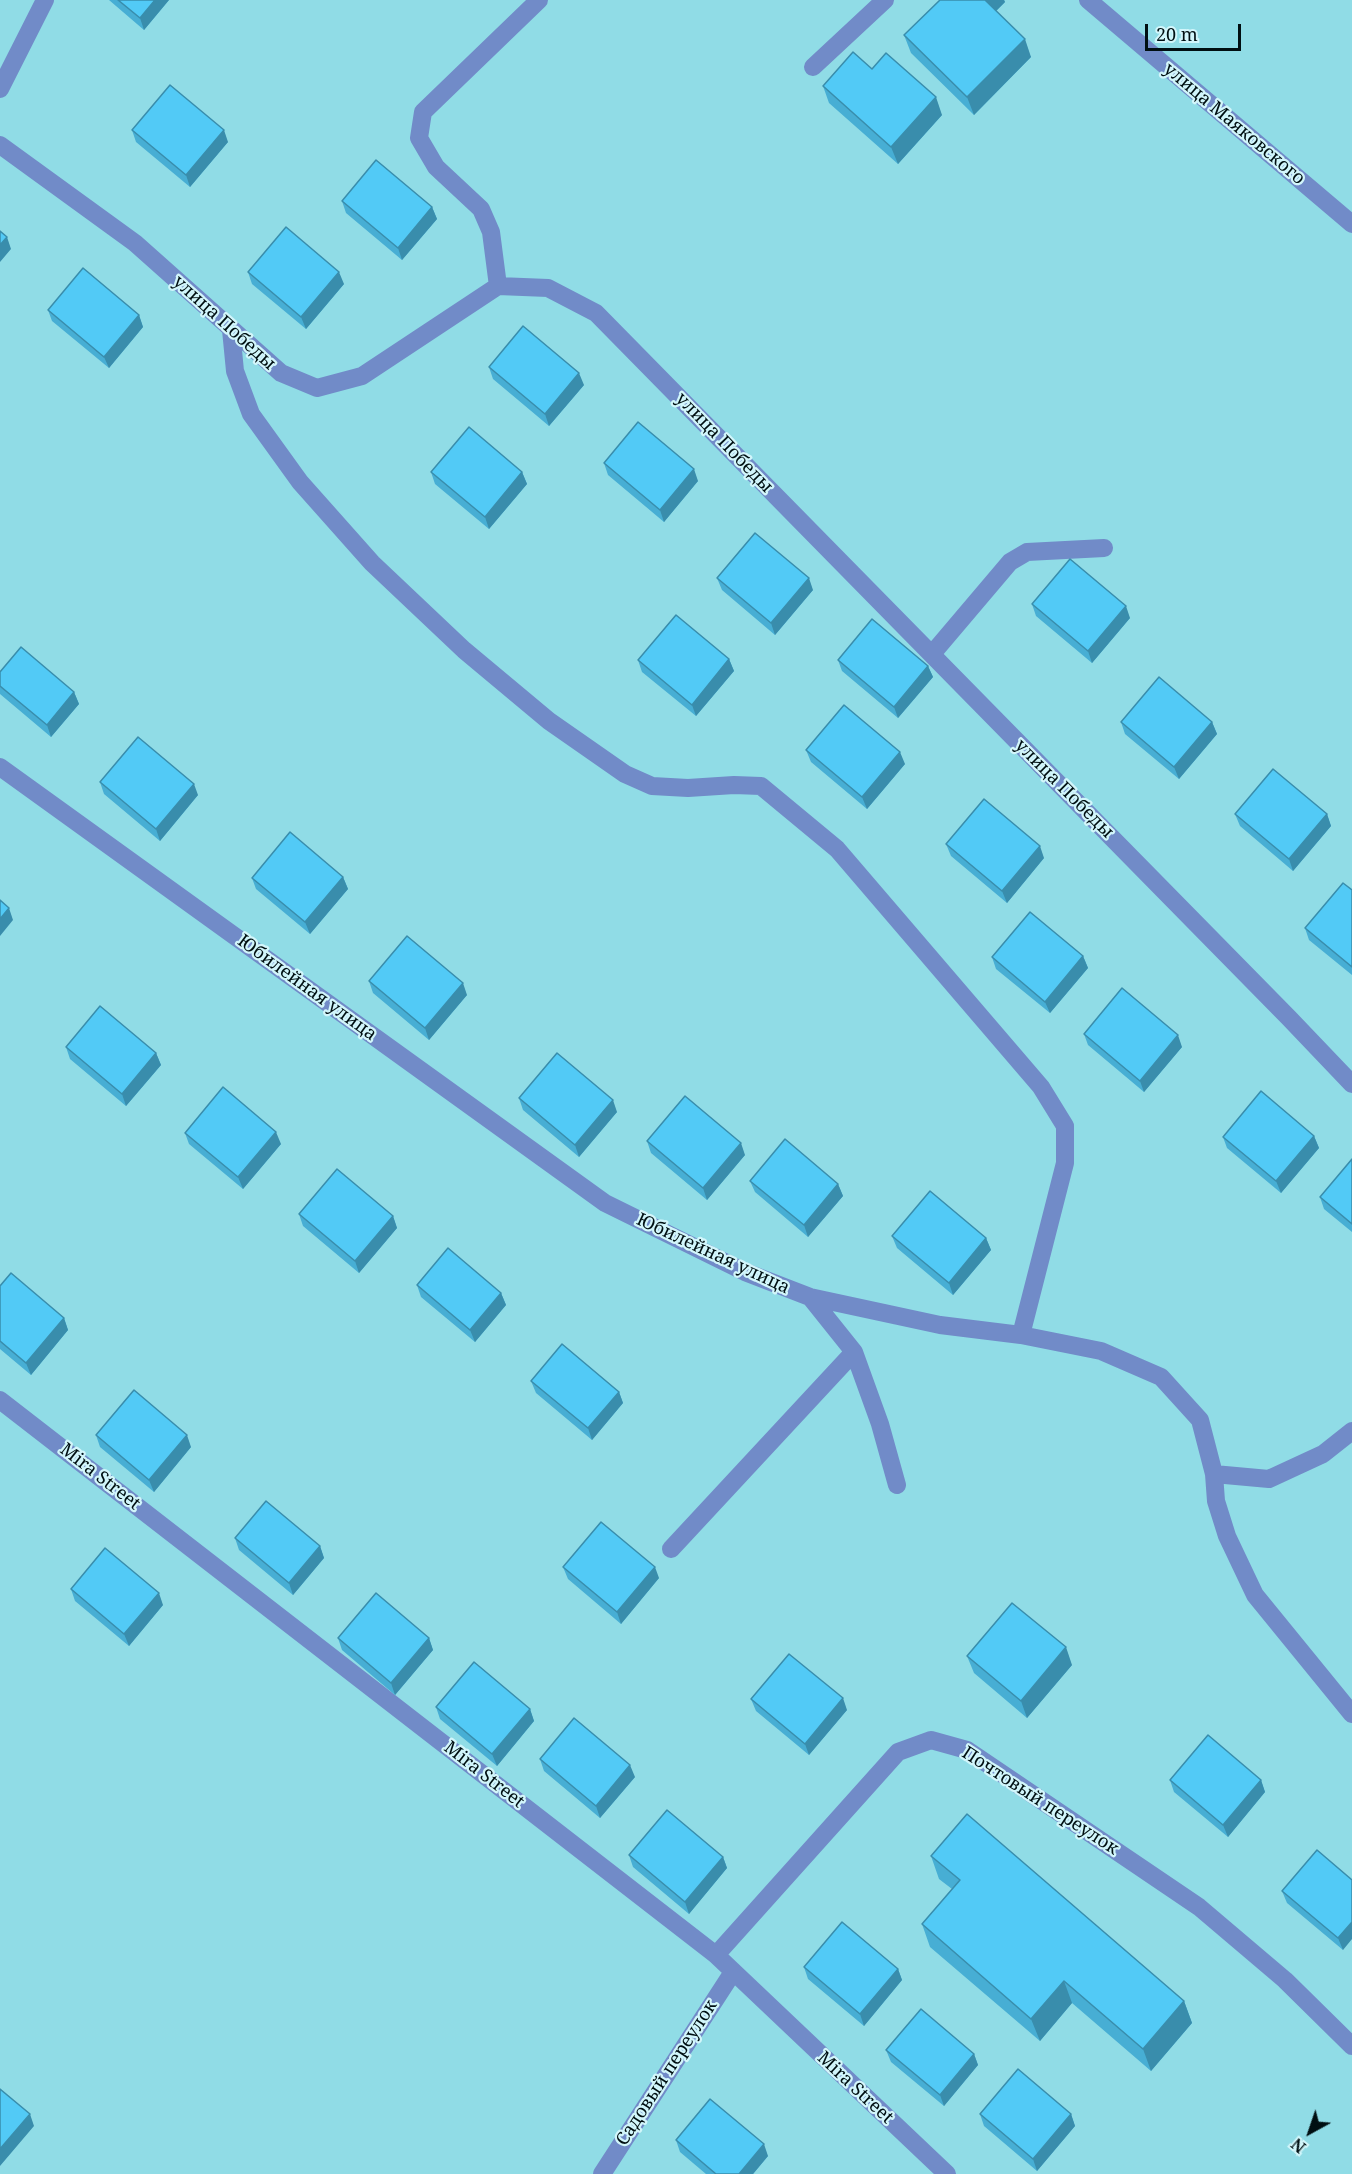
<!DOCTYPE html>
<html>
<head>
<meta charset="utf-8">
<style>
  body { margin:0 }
  #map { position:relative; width:1352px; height:2174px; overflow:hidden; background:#90dce6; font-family:"Noto Serif",serif }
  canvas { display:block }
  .north { position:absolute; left:1280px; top:2102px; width:60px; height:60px; -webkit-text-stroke:4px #d2f6fb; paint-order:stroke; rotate:220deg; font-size:16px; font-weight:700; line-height:24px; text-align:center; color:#000f12 }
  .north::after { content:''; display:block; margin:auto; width:21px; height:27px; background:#000f12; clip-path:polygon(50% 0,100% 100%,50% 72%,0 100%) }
  .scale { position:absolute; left:1145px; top:24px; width:96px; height:27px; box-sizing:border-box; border:3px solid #000f12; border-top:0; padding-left:8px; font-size:18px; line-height:21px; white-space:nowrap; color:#000f12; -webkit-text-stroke:4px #d2f6fb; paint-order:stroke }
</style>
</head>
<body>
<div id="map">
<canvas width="1352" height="2174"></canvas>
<div class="north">N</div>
<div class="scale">20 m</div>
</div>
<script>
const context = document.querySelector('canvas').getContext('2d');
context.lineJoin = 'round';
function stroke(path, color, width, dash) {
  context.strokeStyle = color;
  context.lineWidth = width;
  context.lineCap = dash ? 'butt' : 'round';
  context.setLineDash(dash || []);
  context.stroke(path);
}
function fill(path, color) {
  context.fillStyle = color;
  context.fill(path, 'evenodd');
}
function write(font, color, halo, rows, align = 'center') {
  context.font = font + ' "Noto Serif",serif';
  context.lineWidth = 4.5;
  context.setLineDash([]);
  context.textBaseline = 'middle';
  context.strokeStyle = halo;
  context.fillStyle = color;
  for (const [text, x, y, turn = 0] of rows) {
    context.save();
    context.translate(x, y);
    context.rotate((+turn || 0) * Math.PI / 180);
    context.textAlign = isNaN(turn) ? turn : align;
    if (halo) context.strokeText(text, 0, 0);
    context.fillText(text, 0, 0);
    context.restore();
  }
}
const minor = new Path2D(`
  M1088,0L1352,224
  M813,67L885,0
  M0,89L45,0
  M0,145L135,243L281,373L317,388L362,376L498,286L548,288L596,313L1289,1018L1352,1084
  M498,286L491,232L481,209L436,167L419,138L423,112L539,0
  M231,330L235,371L251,414L300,482L372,563L464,650L549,721L625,774L652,786L688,788L734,785L761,786L837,849L1041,1087L1065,1126V1163L1021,1335
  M932,654L1010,562L1027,552L1104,548
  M0,767L605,1203L745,1272L810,1297L940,1325L1021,1335L1101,1351L1161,1377L1200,1420L1214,1474L1216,1501L1227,1536L1255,1595L1352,1714
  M810,1297L854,1352L880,1424L897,1485
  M0,1400L716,1955L947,2174
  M1214,1474L1269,1479L1323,1454L1352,1431
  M671,1549L854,1352
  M716,1955L898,1752L931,1740L967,1750L1199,1907L1285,1980L1352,2046
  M602,2174L733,1972`);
const wall = new Path2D(`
  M109,0H169L144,30Z
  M940,0H1004L1005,2L996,11L1031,57L974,115L911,53L904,35Z
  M872,69L942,115L898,164L829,103L823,86Z
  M132,130L228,142L190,187L136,142Z
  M342,201L432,207L437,219L402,260L346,213Z
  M248,272L344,284L306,329L252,284Z
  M48,310L139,315L143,327L109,368L52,321Z
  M489,367L584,385L549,426L493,379Z
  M604,463L698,481L664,522L608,475Z
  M431,472H522L527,484L489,529L435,484Z
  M717,578L813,590L775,635L722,590Z
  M1032,604L1130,618L1092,663L1036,616Z
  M729,659L734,671L696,716L642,672L638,660Z
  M838,660L928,666L933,677L898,718L842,671Z
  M0,672L74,692L79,704L51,737L0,694Z
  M1121,722H1212L1217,734L1179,779L1125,734Z
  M806,750L905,764L867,809L811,762Z
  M100,782L198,795L160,841L104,794Z
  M1235,814H1327L1331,826L1293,871L1240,826Z
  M946,844L1044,858L1007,903L951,856Z
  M343,877L348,889L310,934L256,889L252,878Z
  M1352,890V975L1309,940L1305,928Z
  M1083,956L1088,968L1050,1013L996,969L992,957Z
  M369,981L467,995L429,1040L373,993Z
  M1084,1034L1182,1047L1144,1092L1088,1045Z
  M66,1047L156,1053L161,1065L126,1106L70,1059Z
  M519,1098L617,1112L579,1157L523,1110Z
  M185,1133L281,1144L243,1189L189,1144Z
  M1314,1136L1319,1148L1281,1193L1227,1148L1223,1137Z
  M647,1141L745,1155L707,1200L651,1153Z
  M1352,1159V1232L1324,1209L1320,1197Z
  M750,1181L838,1184L843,1196L808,1237L755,1192Z
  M299,1214L393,1216L397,1228L359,1273L303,1226Z
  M892,1236L986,1238L991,1250L953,1295L897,1248Z
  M417,1285L501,1293L506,1305L475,1342L421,1297Z
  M0,1286L64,1318L68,1330L31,1375L0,1349Z
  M531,1381L619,1392L623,1403L592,1440L536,1393Z
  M96,1435L191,1447L154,1492L100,1447Z
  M235,1538L320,1546L324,1558L293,1595L239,1550Z
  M563,1567L659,1578L621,1624L568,1579Z
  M71,1589L163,1605L129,1646L75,1601Z
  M338,1638H429L433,1650L395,1695L342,1650Z
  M967,1656L1072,1665L1027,1718L974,1673Z
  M751,1699L847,1710L809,1755L756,1711Z
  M436,1707L530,1709L534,1721L497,1766L440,1719Z
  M540,1759L635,1777L600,1818L544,1771Z
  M1170,1780H1261L1265,1792L1228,1837L1174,1792Z
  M629,1855L723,1857L727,1868L689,1914L633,1867Z
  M931,1856L1184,2001L1192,2023L1151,2071L1072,2003L1040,2041L930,1947L922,1924L952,1889L939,1879Z
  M1352,1880L1343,1950L1287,1903L1282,1891Z
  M804,1967L898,1969L902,1980L864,2026L808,1979Z
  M886,2050L974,2054L978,2065L944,2106L891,2062Z
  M980,2114H1071L1075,2126L1037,2171L984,2126Z
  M676,2140L768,2156L753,2174H706L680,2152Z`);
const shadedWall = new Path2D(`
  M155,0H169L144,30L140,18Z
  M984,0H1004L1005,2L990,17Z
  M1025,39L1031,57L974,115L967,97Z
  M936,97L942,115L898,164L891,147Z
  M224,130L228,142L190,187L186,175Z
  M432,207L437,219L402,260L398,248Z
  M7,237L11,249L0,262V245Z
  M339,272L344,284L306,329L301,317Z
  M139,315L143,327L109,368L104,357Z
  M579,373L584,385L549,426L545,414Z
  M694,469L698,481L664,522L660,510Z
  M522,472L527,484L489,529L485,517Z
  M809,578L813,590L775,635L771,623Z
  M1126,606L1130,618L1092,663L1088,651Z
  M729,659L734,671L696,716L692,705Z
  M928,666L933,677L898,718L894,707Z
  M74,692L79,704L51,737L47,725Z
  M1212,722L1217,734L1179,779L1174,767Z
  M900,752L905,764L867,809L862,797Z
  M194,784L198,795L160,841L156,829Z
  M1327,814L1331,826L1293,871L1289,859Z
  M1040,846L1044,858L1007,903L1002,891Z
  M343,877L348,889L310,934L305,922Z
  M9,908L13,920L0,936V919Z
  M1083,956L1088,968L1050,1013L1045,1002Z
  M463,983L467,995L429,1040L425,1028Z
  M1178,1035L1182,1047L1144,1092L1140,1081Z
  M156,1053L161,1065L126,1106L122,1094Z
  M613,1100L617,1112L579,1157L575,1145Z
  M276,1132L281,1144L243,1189L238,1177Z
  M1314,1136L1319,1148L1281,1193L1276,1181Z
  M741,1143L745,1155L707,1200L703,1188Z
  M838,1184L843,1196L808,1237L804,1225Z
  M393,1216L397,1228L359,1273L355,1261Z
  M986,1238L991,1250L953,1295L949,1283Z
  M501,1293L506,1305L475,1342L470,1330Z
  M64,1318L68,1330L31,1375L26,1363Z
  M619,1392L623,1403L592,1440L588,1428Z
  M187,1435L191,1447L154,1492L149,1480Z
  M320,1546L324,1558L293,1595L289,1583Z
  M655,1567L659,1578L621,1624L617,1612Z
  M159,1593L163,1605L129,1646L124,1634Z
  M429,1638L433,1650L395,1695L391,1683Z
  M1066,1647L1072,1665L1027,1718L1021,1701Z
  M843,1698L847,1710L809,1755L805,1744Z
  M530,1709L534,1721L497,1766L492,1754Z
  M630,1765L635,1777L600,1818L596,1806Z
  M1261,1780L1265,1792L1228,1837L1223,1825Z
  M723,1857L727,1868L689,1914L685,1902Z
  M1352,1922V1939L1343,1950L1338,1938Z
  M898,1969L902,1980L864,2026L860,2014Z
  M1064,1981L1072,2003L1040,2041L1031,2019Z
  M1184,2001L1192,2023L1151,2071L1143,2049Z
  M974,2054L978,2065L944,2106L940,2095Z
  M30,2114L34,2126L0,2166V2149Z
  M1071,2114L1075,2126L1037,2171L1033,2159Z
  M764,2144L768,2156L753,2174H739Z`);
const building = new Path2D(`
  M118,0H155L140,18Z
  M940,0H985L1025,39L967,97L904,35Z
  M853,52L872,69L886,53L936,97L891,147L823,86Z
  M170,85L224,130L186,175L132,130Z
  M376,160L432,207L398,248L342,201Z
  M286,227L339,272L301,317L248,272Z
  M0,231L7,237L0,245Z
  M83,268L139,315L104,357L48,310Z
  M523,326L579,373L545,414L489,367Z
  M638,422L694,469L660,510L604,463Z
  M469,427L522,472L485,517L431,472Z
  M755,533L809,578L771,623L717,578Z
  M1070,559L1126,606L1088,651L1032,604Z
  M676,615L729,659L692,705L638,660Z
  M872,619L928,666L894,707L838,660Z
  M21,647L74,692L47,725L0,686V672Z
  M1159,677L1212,722L1174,767L1121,722Z
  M844,705L900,752L862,797L806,750Z
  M138,737L194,784L156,829L100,782Z
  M1273,769L1327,814L1289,859L1235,814Z
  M984,799L1040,846L1002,891L946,844Z
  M290,832L343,877L305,922L252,878Z
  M1343,883L1352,890V967L1305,928Z
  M0,900L9,908L0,919Z
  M1030,912L1083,956L1045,1002L992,957Z
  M407,936L463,983L425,1028L369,981Z
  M1122,988L1178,1035L1140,1081L1084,1034Z
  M100,1006L156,1053L122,1094L66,1047Z
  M557,1053L613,1100L575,1145L519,1098Z
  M223,1087L276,1132L238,1177L185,1133Z
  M1261,1091L1314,1136L1276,1181L1223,1137Z
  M685,1096L741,1143L703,1188L647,1141Z
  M785,1139L838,1184L804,1225L750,1181Z
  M1352,1159V1224L1320,1197Z
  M337,1169L393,1216L355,1261L299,1214Z
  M930,1191L986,1238L949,1283L892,1236Z
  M448,1248L501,1293L470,1330L417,1285Z
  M11,1273L64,1318L26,1363L0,1341V1286Z
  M562,1344L619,1392L588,1428L531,1381Z
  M134,1390L187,1435L149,1480L96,1435Z
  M266,1501L320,1546L289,1583L235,1538Z
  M601,1522L655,1567L617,1612L563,1567Z
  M105,1548L159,1593L124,1634L71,1589Z
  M376,1593L429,1638L391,1683L338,1638Z
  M1012,1603L1066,1647L1021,1701L967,1656Z
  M789,1654L843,1698L805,1744L751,1699Z
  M474,1662L530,1709L492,1754L436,1707Z
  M574,1718L630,1765L596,1806L540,1759Z
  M1208,1735L1261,1780L1223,1825L1170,1780Z
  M667,1810L723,1857L685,1902L629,1855Z
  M967,1814L1184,2001L1143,2049L1064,1981L1031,2019L922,1924L960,1880L931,1856Z
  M1317,1850L1352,1880V1922L1338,1938L1282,1891Z
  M842,1922L898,1969L860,2014L804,1967Z
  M921,2009L974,2054L940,2095L886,2050Z
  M1018,2069L1071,2114L1033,2159L980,2114Z
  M0,2089L30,2114L0,2149Z
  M710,2099L764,2144L739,2174H716L676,2140Z`);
const streetNames = [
  ["улица Маяковского",1234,124,40],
  ["улица Победы",224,323,42],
  ["улица Победы",724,443,46],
  ["улица Победы",1064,789,45],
  ["Юбилейная улица",307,988,36],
  ["Юбилейная улица",713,1254,25],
  ["Mira Street",100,1477,38],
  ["Mira Street",484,1775,38],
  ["Почтовый переулок",1040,1801,33],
  ["Садовый переулок",667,2073,-57],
  ["Mira Street",855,2088,43]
];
stroke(minor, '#718bc8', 18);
fill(wall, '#47aed4');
fill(shadedWall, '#398dac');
fill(building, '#52caf6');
stroke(building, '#398dac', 1.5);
write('18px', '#000f12', '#d2f6fb', streetNames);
</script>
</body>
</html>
